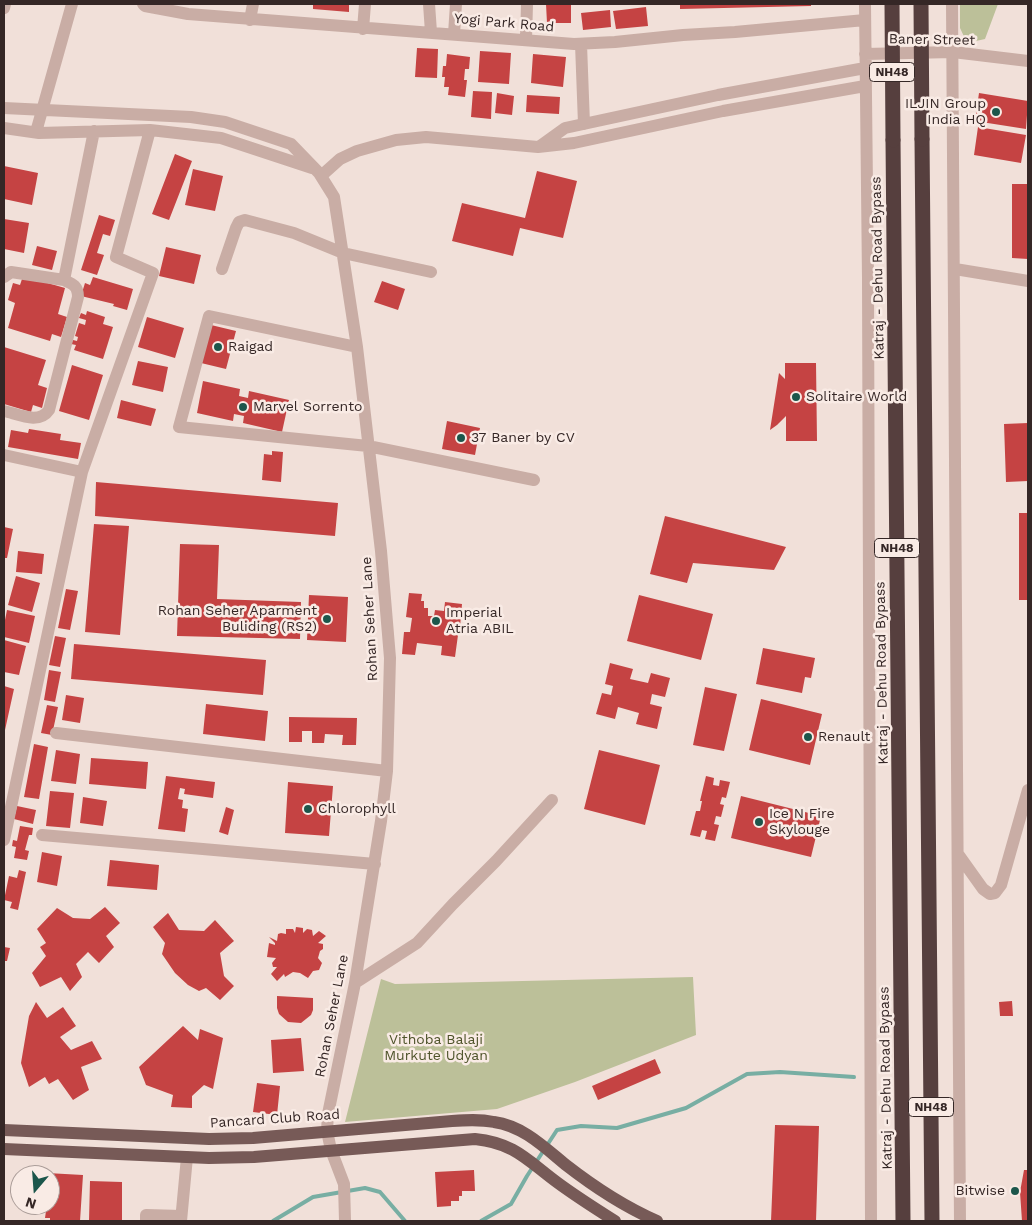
<!DOCTYPE html>
<html>
<head>
<meta charset="utf-8">
<style>
  body { margin:0 }
  #map { position:relative; width:1032px; height:1225px; overflow:hidden; background:#f1e0d9; font-family:"Work Sans",sans-serif }
  canvas { display:block }
  .frame { position:absolute; inset:0; border:5px solid #352726; pointer-events:none }
  .north { position:absolute; left:10px; top:1165px; width:50px; height:50px; box-sizing:border-box; background:#f9ebe5; border:1px solid #ab9d99; border-radius:50%; rotate:198deg; font-size:14px; font-weight:700; line-height:20px; text-align:center; color:#352726 }
  .north::after { content:''; display:block; margin:auto; width:18px; height:22px; background:#1c564b; clip-path:polygon(50% 0,100% 100%,50% 72%,0 100%) }
</style>
</head>
<body>
<div id="map">
<canvas width="1032" height="1225"></canvas>
<div class="frame"></div>
<div class="north">N</div>
</div>
<script>
const context = document.querySelector('canvas').getContext('2d');
context.lineJoin = 'round';
function fill(path, color) {
  context.fillStyle = color;
  context.fill(path, 'evenodd');
}
function stroke(path, color, width, dash) {
  context.strokeStyle = color;
  context.lineWidth = width;
  context.lineCap = dash ? 'butt' : 'round';
  context.setLineDash(dash || []);
  context.stroke(path);
}
function write(font, color, halo, rows, align = 'center') {
  context.font = font + ' "Work Sans",sans-serif';
  context.lineWidth = 5;
  context.setLineDash([]);
  context.textBaseline = 'middle';
  context.strokeStyle = halo;
  context.fillStyle = color;
  for (const [text, x, y, turn = 0] of rows) {
    context.save();
    context.translate(x, y);
    context.rotate((+turn || 0) * Math.PI / 180);
    context.textAlign = isNaN(turn) ? turn : align;
    if (halo) context.strokeText(text, 0, 0);
    context.fillText(text, 0, 0);
    context.restore();
  }
}
const green = new Path2D(`
  M960,4H998L985,39L967,43L960,28Z
  M693,977L696,1035L575,1082L497,1109L345,1122L381,979L395,984Z`);
const stream = new Path2D(`
  M273,1221L313,1197L365,1188L380,1192L405,1221
  M481,1221L511,1204L527,1176L557,1130L581,1126L617,1128L686,1108L747,1074L780,1072L854,1077`);
const building = new Path2D(`
  M313,4H349V12L313,9Z
  M546,4H571V23H547Z
  M680,4H811V6L680,9Z
  M646,7L648,26L616,29L613,11Z
  M610,10L611,27L583,30L581,13Z
  M417,48L438,49L437,78L415,77Z
  M480,51L511,53L509,84L478,82Z
  M447,54L470,57L469,69H465L464,80H467L465,97L448,95L449,87H444L445,77H442L443,66H446Z
  M533,54L566,57L563,87L531,83Z
  M473,91L492,92L491,119L471,117Z
  M497,93L514,96L512,115L495,113Z
  M979,93L1028,101L1026,129L975,121Z
  M527,95L560,97L559,114L526,112Z
  M978,127L1026,135L1021,163L974,155Z
  M175,154L192,161L169,220L152,214Z
  M4,166L38,173L32,205L4,199Z
  M193,169L223,176L215,211L185,205Z
  M537,171L577,181L563,238L520,228L513,256L452,241L462,203L525,218Z
  M1012,184H1028V259L1012,258Z
  M99,215L115,220L110,236L103,234L97,253L104,255L97,275L81,270Z
  M4,219L29,223L24,253L4,249Z
  M37,246L57,251L52,270L32,265Z
  M166,247L201,255L194,284L159,276Z
  M23,276L65,288L58,314L67,317L61,337L52,334L50,341L8,328L15,303L8,300L13,283L20,285Z
  M93,277L133,289L127,310L113,306L114,304L81,296L85,283L90,285Z
  M382,281L405,289L398,310L374,302Z
  M87,311L105,317L103,324L113,327L103,359L74,350L76,345L71,344L73,340L77,341L78,337L75,336L79,323L85,325L86,320L79,318L81,313L86,315Z
  M147,317L184,328L175,358L138,347Z
  M211,325L236,331L226,369L201,363Z
  M4,347L46,360L38,385L47,388L42,408L33,405L31,412L4,404Z
  M138,361L168,367L163,392L132,385Z
  M785,363H816L817,441H786V416L777,425L770,430L779,373L785,379Z
  M72,365L103,375L89,420L59,411Z
  M203,381L240,389L239,396L248,398L249,391L289,400L282,432L243,423L244,416L234,414L233,421L197,413Z
  M121,400L156,409L151,426L117,418Z
  M447,421L480,428L475,455L442,449Z
  M1028,423V481L1006,482L1004,424Z
  M29,429L61,434L60,440L81,443L78,459L8,447L11,430L28,433Z
  M272,451L283,452L281,482L262,480L264,454L272,455Z
  M96,482L338,503L335,536L95,516Z
  M1019,513H1028V600H1019Z
  M665,516L786,547L774,570L693,563L687,583L650,574Z
  M94,524L129,526L120,635L85,632Z
  M4,527L13,529L7,558H4Z
  M180,544L219,545L217,599L301,602L300,639L177,636Z
  M18,551L44,554L42,574L16,572Z
  M16,576L40,583L32,612L8,605Z
  M66,589L78,591L70,630L58,628Z
  M409,593L422,594L421,601H424V608H428V616H434L435,610L444,611L445,602L462,604L460,627L447,625L446,634L458,635L455,657L441,655L442,646L417,643L415,655L402,654L404,632H410L412,618L406,617Z
  M309,595L348,597L346,642L307,640Z
  M639,595L713,614L701,660L627,641Z
  M7,610L35,616L29,643L4,637V625Z
  M55,636L66,638L60,667L49,665Z
  M4,640L26,646L19,675L4,672Z
  M74,644L266,660L263,695L71,679Z
  M763,648L815,658L811,678L805,677L802,693L756,684Z
  M610,663L633,669L630,679L648,683L651,673L670,678L665,697L652,694L650,704L662,707L657,729L636,724L639,713L618,707L615,719L596,714L602,693L611,695L613,686L605,684Z
  M49,670L61,672L55,702L44,700Z
  M4,686L14,689L5,730H4Z
  M705,687L737,694L724,751L693,745Z
  M66,695L84,698L80,723L62,720Z
  M761,699L822,714L810,765L749,750Z
  M206,704L268,711L265,741L203,734Z
  M47,705L58,707L52,735L41,733Z
  M289,717L357,718L356,745H342L343,735L325,734L324,743H312V731H302V742H289Z
  M34,744L48,747L39,799L24,797Z
  M56,750L80,754L76,784L51,781Z
  M599,750L660,765L645,825L584,809Z
  M91,758L148,762L146,789L89,784Z
  M166,776L215,782L213,798L184,794L185,789L180,788L178,799L183,800L182,808L188,809L185,832L158,829Z
  M706,776L714,778L713,785L719,786L720,780L730,782L726,798L722,797L720,804L724,805L721,817L716,816L714,824L719,825L715,841L705,839L707,831L702,830L700,837L690,835L696,811H700L702,801H700Z
  M288,782L333,786L329,836L285,833Z
  M50,791L74,793L70,828L46,826Z
  M741,796L821,816L811,857L731,838Z
  M83,797L107,801L103,826L80,823Z
  M17,806L36,810L33,824L14,819Z
  M226,807L234,810L228,835L219,832Z
  M20,826L33,828L32,835H29L25,850L29,851L27,860L14,858L16,847L12,846L13,840L17,841Z
  M42,852L62,856L57,886L37,882Z
  M110,860L159,865L157,890L107,886Z
  M19,870L26,872L18,910L10,908L12,902L4,900L9,876L17,878Z
  M105,907L120,923L106,936L114,947L99,963L88,952L76,964L82,977L70,991L61,977L40,987L32,973L46,956L40,947L46,943L37,929L57,908L73,918L90,919Z
  M168,913L179,930L204,931L215,920L234,941L220,953L224,976L234,986L220,1000L206,988L199,991L188,985L175,973L162,954L165,943L153,927Z
  M296,927L303,928V933L307,929L312,930L313,936L319,931L326,936L318,943L323,944V949L320,951L318,958L322,963L319,970L313,971L308,978L300,973L293,972L285,977L284,974L277,981L271,974L277,967H273L272,963L276,958L267,957L269,943L275,945V943L269,937L277,941L278,934L281,933L286,934V929H293L295,933Z
  M4,947L10,948L7,961H4Z
  M277,996L313,998V1010L311,1015L301,1023L288,1022L279,1014L277,1008Z
  M1012,1001L1013,1016H1000L999,1002Z
  M36,1002L47,1018L63,1007L76,1026L60,1037L71,1050L92,1041L102,1059L81,1067L89,1090L73,1100L58,1079L49,1084L45,1077L29,1087L21,1063L29,1016Z
  M183,1026L198,1040L200,1029L223,1038L213,1089L204,1085L192,1096V1108L171,1107L173,1095L146,1085L139,1067Z
  M301,1038L304,1071L273,1073L271,1040Z
  M655,1059L661,1073L598,1100L592,1086Z
  M257,1083L280,1086L277,1115L253,1112Z
  M775,1125L819,1126L816,1221H771Z
  M474,1170L475,1191H462V1196H459V1201H451V1206L437,1207L435,1172Z
  M1024,1170H1028V1221H1022L1020,1192Z
  M29,1172L83,1175L80,1221H50V1218H45L46,1211L37,1210L38,1205H50V1175H29Z
  M90,1181L122,1182V1221H89Z`);
const minor = new Path2D(`
  M143,4L145,6L188,14L574,44L615,42L683,35L735,32L865,20
  M429,4L431,32
  M865,4L868,280L871,1221
  M952,4L960,1221
  M4,8L5,4
  M250,20L253,4
  M363,29L365,4
  M454,34L456,4
  M526,40L527,4
  M581,44L584,124
  M865,54L953,52L1028,61
  M4,108L191,117L225,122L291,144L319,173L334,197L357,347L381,551L390,658L387,771L381,821L355,983L328,1114L327,1131L331,1150L344,1184L345,1221
  M4,128L39,133L150,130L221,138L312,168
  M36,132L72,4
  M540,146L565,128L718,95L865,68
  M321,176L340,159L357,151L396,140L426,137L538,147L574,143L723,111L865,86
  M222,269L236,228L239,222L245,220L294,233L343,253L431,272
  M955,269L1028,281
  M4,277L11,272L64,280L94,131
  M357,347L209,316L179,427L368,446L534,480
  M4,411C18,414 39,425 49,410L78,297C78,286 73,284 64,280
  M4,455L82,472
  M56,733L387,771
  M42,835L375,864
  M4,840L82,472L153,273L116,257L150,130
  M958,854L983,889L990,894L995,893L1001,885L1028,790
  M355,983L417,943L453,904L496,861L552,800
  M146,1221V1215L181,1216
  M181,1221L187,1157`);
const major = new Path2D(`
  M4,1130L209,1139L253,1138L452,1121C466,1120 480,1119 494,1122C523,1126 544,1147 566,1165C593,1186 625,1207 657,1221
  M4,1149L209,1158L254,1157L475,1139C515,1143 528,1161 558,1183C577,1197 596,1209 615,1221`);
const highway = new Path2D(`
  M922,139L932,1221
  M893,140L903,1221`);
const highwayBridge = new Path2D(`
  M892,4L893,140
  M921,4L922,139`);
const markers = [
  [996,112,5,"#1c564b"],
  [218,347,5,"#1c564b"],
  [796,397,5,"#1c564b"],
  [243,407,5,"#1c564b"],
  [461,438,5,"#1c564b"],
  [327,619,5,"#1c564b"],
  [436,621,5,"#1c564b"],
  [808,737,5,"#1c564b"],
  [308,809,5,"#1c564b"],
  [759,822,5,"#1c564b"],
  [1015,1191,5,"#1c564b"]
];
const shields = [
  [892,72,45],
  [897,548,45],
  [931,1107,45]
];
const shieldNames = [
  ["NH48",892,72],
  ["NH48",897,548],
  ["NH48",931,1107]
];
const streetNames = [
  ["Yogi Park Road",504,23,5],
  ["Baner Street",932,40,1],
  ["Katraj - Dehu Road Bypass",878,268,-91],
  ["Rohan Seher Lane",370,619,-93],
  ["Katraj - Dehu Road Bypass",882,673,-91],
  ["Rohan Seher Lane",332,1016,-79],
  ["Katraj - Dehu Road Bypass",886,1078,-91],
  ["Pancard Club Road",275,1119,-4]
];
const poiNames = [
  ["ILJIN Group",986,104,"right"],
  ["India HQ",986,120,"right"],
  ["Raigad",228,347],
  ["Solitaire World",806,397],
  ["Marvel Sorrento",253,407],
  ["37 Baner by CV",471,438],
  ["Rohan Seher Aparment",317,611,"right"],
  ["Buliding (RS2)",317,627,"right"],
  ["Imperial",446,613],
  ["Atria ABIL",446,629],
  ["Renault",818,737],
  ["Chlorophyll",318,809],
  ["Ice N Fire",769,814],
  ["Skylouge",769,830],
  ["Bitwise",1005,1191,"right"]
];
const parkNames = [
  ["Vithoba Balaji",436,1040],
  ["Murkute Udyan",436,1056]
];
fill(green, '#bcc099');
stroke(stream, '#78aea3', 4);
fill(building, '#c54343');
stroke(minor, '#c9ada5', 12);
stroke(major, '#775a57', 12);
stroke(highway, '#563f3e', 15);
stroke(highwayBridge, '#563f3e', 15);
for (const [x, y, r, color] of markers) {
  const dot = new Path2D();
  dot.arc(x, y, r, 0, 2 * Math.PI);
  context.fillStyle = color;
  context.fill(dot);
  stroke(dot, '#f9ebe5', 2);
}
for (const [x, y, w] of shields) {
  const box = new Path2D();
  box.roundRect(x - w / 2, y - 9.5, w, 19, 4);
  context.fillStyle = '#f9ebe5';
  context.fill(box);
  stroke(box, '#352726', 1);
}
write('bold 12px', '#352726', null, shieldNames);
write('14px', '#352726', '#f9ebe5', streetNames);
write('14px', '#352726', '#f9ebe5', poiNames, 'left');
write('14px', '#4e532a', '#f9ebe5', parkNames);
</script>
</body>
</html>
